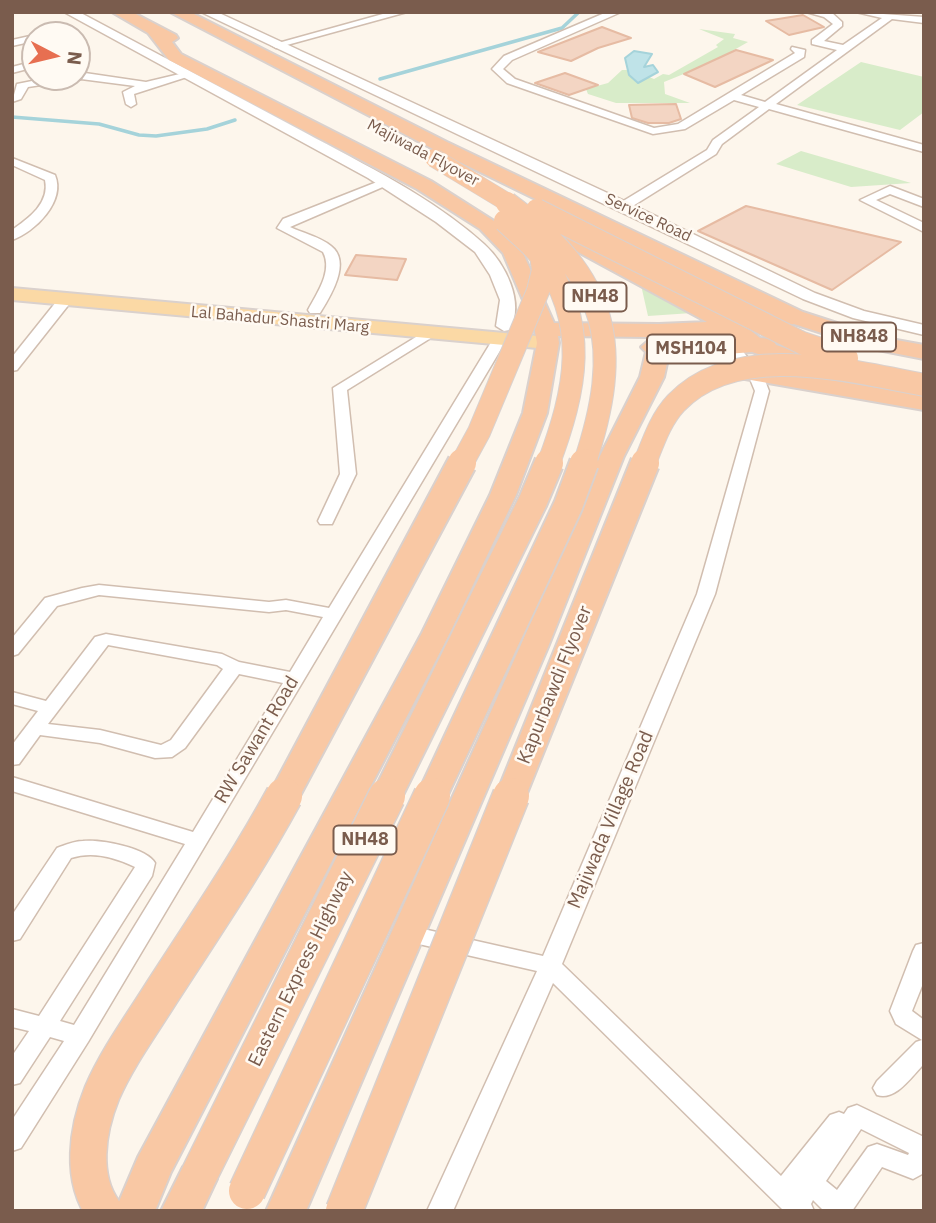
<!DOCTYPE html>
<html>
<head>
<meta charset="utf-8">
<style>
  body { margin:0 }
  #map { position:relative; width:936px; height:1223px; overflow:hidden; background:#fdf6ec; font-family:"IBM Plex Sans",sans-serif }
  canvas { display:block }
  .frame { position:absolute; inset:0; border:14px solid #7a5c4d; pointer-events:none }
  .north { position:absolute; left:21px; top:21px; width:70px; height:70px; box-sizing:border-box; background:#fffaf3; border:2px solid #cabbb1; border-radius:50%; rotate:97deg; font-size:19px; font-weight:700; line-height:28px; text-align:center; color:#7a5c4d }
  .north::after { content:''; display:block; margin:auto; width:24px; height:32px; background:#e76f51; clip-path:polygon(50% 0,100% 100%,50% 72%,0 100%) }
</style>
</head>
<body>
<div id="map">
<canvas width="936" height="1223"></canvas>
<div class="frame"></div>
<div class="north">N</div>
</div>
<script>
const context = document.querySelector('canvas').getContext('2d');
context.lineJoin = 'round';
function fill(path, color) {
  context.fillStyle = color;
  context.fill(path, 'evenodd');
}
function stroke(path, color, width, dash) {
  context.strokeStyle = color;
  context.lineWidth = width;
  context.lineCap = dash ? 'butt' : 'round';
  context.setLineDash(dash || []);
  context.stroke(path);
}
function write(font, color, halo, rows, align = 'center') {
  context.font = font + ' "IBM Plex Sans",sans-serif';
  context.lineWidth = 5;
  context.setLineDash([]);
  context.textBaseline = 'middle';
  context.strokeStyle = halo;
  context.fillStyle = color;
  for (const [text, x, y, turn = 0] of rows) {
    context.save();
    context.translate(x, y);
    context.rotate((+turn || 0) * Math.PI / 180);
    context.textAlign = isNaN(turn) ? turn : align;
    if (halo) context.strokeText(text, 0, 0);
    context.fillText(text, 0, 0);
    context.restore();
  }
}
const green = new Path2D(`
  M699,29L735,34L733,38L748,42L713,62L664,82L665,94L690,103H616L588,94L586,89L608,83L622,70H627L638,83L649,77L654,79L663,74L669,75L718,47L716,45L724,39Z
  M861,62L924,77V112L900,130L797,105Z
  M801,151L911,183L851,187L776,164Z
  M641,285L692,313L648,316Z`);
const water = new Path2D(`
  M634,51L652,54L644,67L653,65L658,72L638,83L629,75L625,58Z`);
const stream = new Path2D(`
  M380,79L562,28L579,12
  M12,117L99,124L139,135L156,136L207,129L235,120`);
const building = new Path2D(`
  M803,15L824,27L789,35L766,21Z
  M602,27L631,38L598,48L571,61L538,52Z
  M736,50L773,60L715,87L684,74Z
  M565,73L598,85L569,95L535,83Z
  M676,104L681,119L669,123H648L632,118L629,105Z
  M746,206L901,242L832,290L698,231Z
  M356,255L406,259L397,280L345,275Z`);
const minor = new Path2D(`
  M390,12H407L276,48L271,45Z
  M607,12H621L512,60L503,69L515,79L654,128L678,124L795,53L791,49L792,47L805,50L804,57L741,95L765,102L837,50L812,44V40L833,24L824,17L806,12H831L842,22V26L824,41L843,45L882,18L856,12L924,17V23L892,19L776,104L924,145V152L769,109L722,144L716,154L628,209H620V203L707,150L713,140L759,107L734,100L685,129L653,134L507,83L492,69L504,56Z
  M30,36L34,37V41L12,46V40Z
  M35,61V67L12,73V67Z
  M77,66L85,73L146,82L188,72L193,75L134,94L136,104L131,107L126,104L123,92L135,86L81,79L28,87L21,99L12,102L17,84L52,77H77Z
  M12,158L55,175C66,201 35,232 12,240V230C29,218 50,203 45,180L12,165Z
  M382,180L392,183L290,227C303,233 320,237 331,246C352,262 330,297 320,313H310L308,310C317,293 333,271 323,252L277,228L283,219Z
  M890,186L924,199V207L890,194L876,200L924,223V232L860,200Z
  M65,296L72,300L70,303L17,370L12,371V357L60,297Z
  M429,329L436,333L434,336L347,390L356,474L332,524H320L318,521L340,474L333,388Z
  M500,335L507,339L88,1042L21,1148L12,1151V1120L64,1041L50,1037L20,1083L12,1085V1056L29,1031L12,1027V1009L39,1016L135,867C115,857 92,851 71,858L20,939L12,941V915L57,848C65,845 74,841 83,841C101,839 147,848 155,863L152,876L60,1021L74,1025L185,844L12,791V777L193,832L283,683L239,674L185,748L172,757L155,758L100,743L40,735L19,764L12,765V745L38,711L12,704V692L46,701L95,637L106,634L222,654L239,662L290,672L323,617L286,610L269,612L99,595L57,606L18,654L12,656V638L45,598L82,588L99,585L269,602L286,600L329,608L493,339ZM108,645L217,665L223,669L171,740L161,745L100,730L48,724Z
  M732,343L737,344L764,378L769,391L715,594L562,964L781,1176L830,1115L839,1112L844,1114L848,1108L857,1105L924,1137V1173L913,1179L882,1167L852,1211H824L813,1200L811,1204L814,1211H784L553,983L453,1211H427L537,971L410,942L402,940L399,934L402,928L410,926L543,956L697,594L755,391L750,379L725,347ZM861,1129L909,1153L908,1155L877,1144L868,1147L837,1190L826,1181Z
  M924,943V981L912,1011L924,1020V1064C911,1077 896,1101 877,1095L873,1088L877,1081L916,1042L922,1040L896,1024L890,1011L913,951L916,945Z`);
const tertiary = new Path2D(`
  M64,12H79C154,52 229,92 304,132C365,165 432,197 484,244C505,263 525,302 510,330L504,331L496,326L500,300L490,275L475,252L436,222L368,178Z
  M201,12H217L629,203L815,293L864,311L924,325V335L853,318L803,299Z`);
const primary = new Path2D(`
  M12,288L548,337L555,339L558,343L555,347L548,349L12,300Z`);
const trunk = new Path2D(`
  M112,12H132L176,35L178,38L172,42L181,54L431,181L494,221L522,251L554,323L659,324L707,322L543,233L540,229L543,225L550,223L739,321L760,338L773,339L776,345L825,361L828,366L825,371L817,373L752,352L703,356L669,354L664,377L624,456L548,647L306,1211H266L520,647L600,456L640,377L646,352L641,347L648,341V337L558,336L559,343L547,413L516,495L450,633L171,1172L155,1211H115L138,1157L422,633L490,495L523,413L537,343L534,326L503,253L480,229L417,189L169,60L148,33ZM727,334L735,340L670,341V337Z
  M170,12H190L447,142L803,312L880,337L924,345V359L868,348L794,324L778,327L770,325L767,320L773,315L435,150Z
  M730,363L924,396V410L722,375L719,370L722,365Z
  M197,1162L211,1167L217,1179L202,1211H161L183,1167Z`);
const trunkBridgeFar3 = new Path2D(`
  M434,158L510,204`);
const trunkBridgeFar2 = new Path2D(`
  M507,203C610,279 624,346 584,465
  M537,210L802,343L847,358
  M505,221C516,232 530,242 540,255C591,323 576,390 548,465
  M461,465L479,432L538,291L543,270L541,256
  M644,465C653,443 660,420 676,403C736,340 849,371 924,385`);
const trunkBridgeFar1 = new Path2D(`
  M283,798L462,463
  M386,798L533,501L549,463
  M431,798L568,506L584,463
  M510,798L645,463`);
const trunkBridge = new Path2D(`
  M197,1179L387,796
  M247,1191L432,796
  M104,1211C80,1178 87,1130 102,1093C117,1058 142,1024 162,992C204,927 247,864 284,796
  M344,1211L511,796`);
const farStreetnames = [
  ["Majiwada Flyover",423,153,28],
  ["Service Road",648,218,25],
  ["Lal Bahadur Shastri Marg",280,320,5]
];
const shields = [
  [595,297,63],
  [859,337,74],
  [691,349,88],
  [365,840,63]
];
const shieldNames = [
  ["NH48",595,297],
  ["NH848",859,337],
  ["MSH104",691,349],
  ["NH48",365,840]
];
const streetNames = [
  ["Kapurbawdi Flyover",555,685,-68],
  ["RW Sawant Road",257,740,-59],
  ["Majiwada Village Road",611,820,-67],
  ["Eastern Express Highway",301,969,-64]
];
fill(green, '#d8ecc9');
fill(water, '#bfe3e8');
stroke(water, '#a5d3da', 2);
stroke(stream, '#a5d3da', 3.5);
fill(building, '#f3d5c3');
stroke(building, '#e6bba3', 2);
stroke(minor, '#d1beb0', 3);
stroke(tertiary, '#d1beb0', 3);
stroke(primary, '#dad1cd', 4);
stroke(trunk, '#dad1cd', 4);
fill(minor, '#fff');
fill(tertiary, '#fff');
fill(primary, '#fbd9a5');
fill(trunk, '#f9c8a4');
stroke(trunkBridgeFar3, '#dad1cd', 19, []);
stroke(trunkBridgeFar2, '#dad1cd', 24, []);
stroke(trunkBridgeFar1, '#dad1cd', 32, []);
stroke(trunkBridge, '#dad1cd', 39, []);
stroke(trunkBridgeFar3, '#f9c8a4', 18);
stroke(trunkBridgeFar2, '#f9c8a4', 22);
stroke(trunkBridgeFar1, '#f9c8a4', 28);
stroke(trunkBridge, '#f9c8a4', 36);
write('16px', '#7a5c4d', '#fffaf3', farStreetnames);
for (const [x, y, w] of shields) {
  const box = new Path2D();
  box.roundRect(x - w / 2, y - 14.5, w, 29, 5);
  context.fillStyle = '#fffaf3';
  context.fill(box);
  stroke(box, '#7a5c4d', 2);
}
write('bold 18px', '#7a5c4d', null, shieldNames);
write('19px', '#7a5c4d', '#fffaf3', streetNames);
</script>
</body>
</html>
